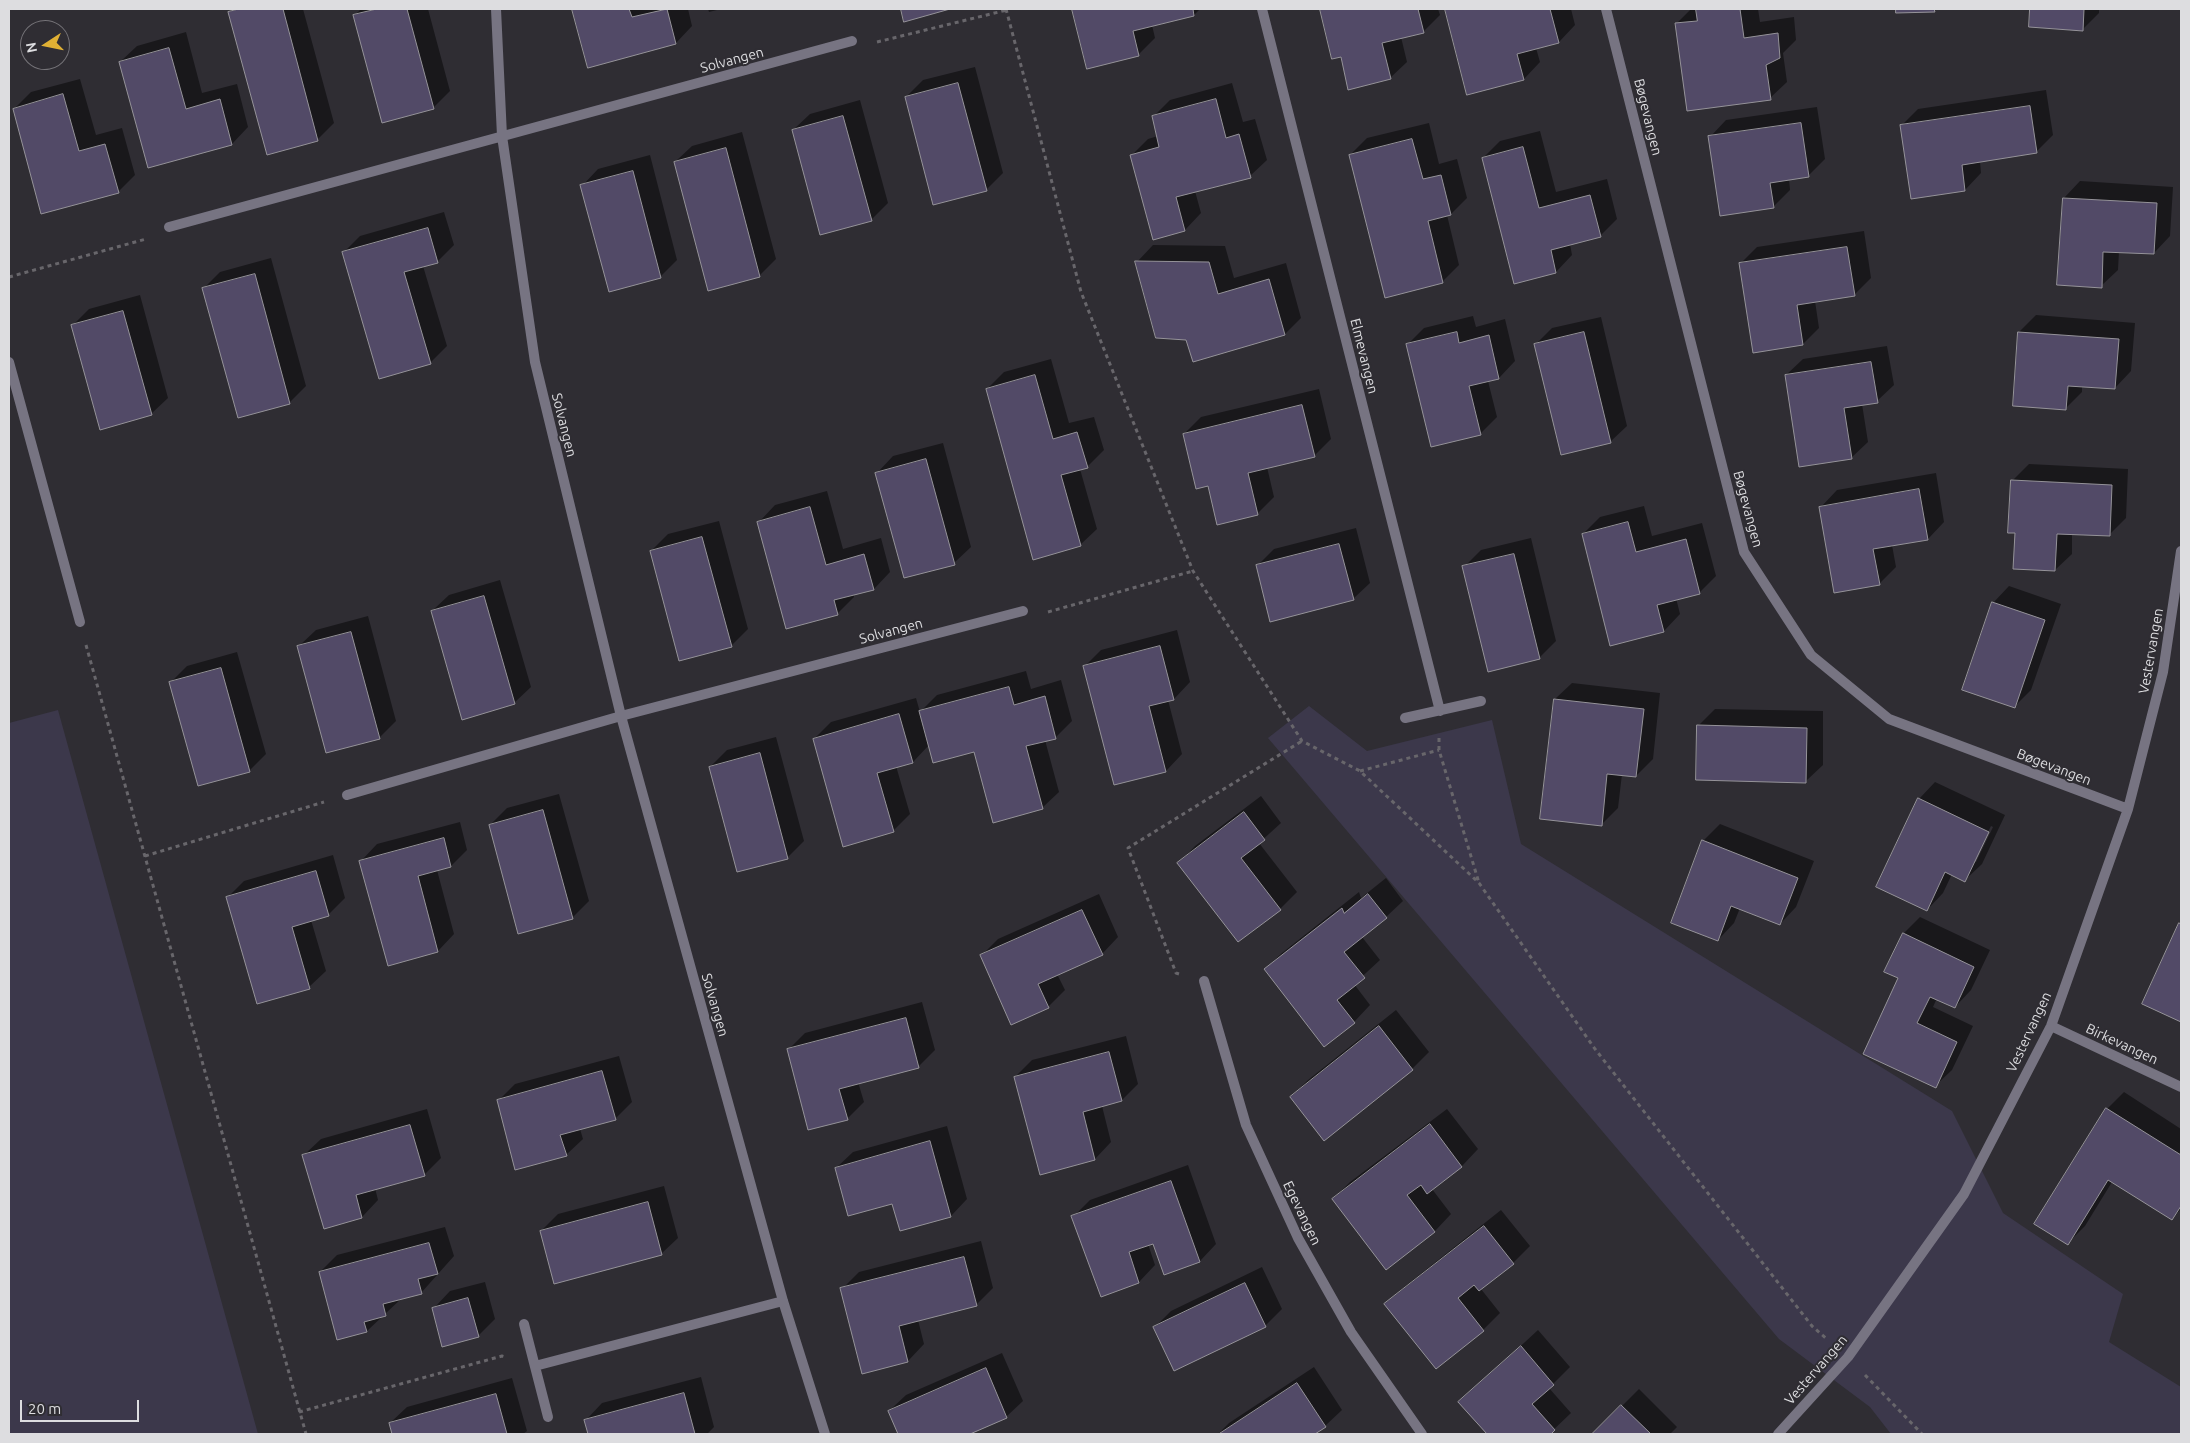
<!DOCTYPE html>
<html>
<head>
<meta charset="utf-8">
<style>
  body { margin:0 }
  #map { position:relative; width:2190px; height:1443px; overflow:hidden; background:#2f2d33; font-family:Ubuntu,sans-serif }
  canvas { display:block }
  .frame { position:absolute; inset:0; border:10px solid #dddde0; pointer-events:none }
  .north { position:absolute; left:20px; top:20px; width:50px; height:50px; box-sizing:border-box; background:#2f2d33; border:1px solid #757378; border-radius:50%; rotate:259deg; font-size:14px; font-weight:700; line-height:20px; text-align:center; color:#dddde0 }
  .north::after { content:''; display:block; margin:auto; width:18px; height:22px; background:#e0b034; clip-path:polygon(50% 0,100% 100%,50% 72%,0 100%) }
  .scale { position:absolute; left:20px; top:1400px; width:119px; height:22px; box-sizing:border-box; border:2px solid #dddde0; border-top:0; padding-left:6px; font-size:15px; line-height:18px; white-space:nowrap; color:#dddde0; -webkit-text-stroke:4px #2f2d33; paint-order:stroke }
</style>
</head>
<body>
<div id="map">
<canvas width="2190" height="1443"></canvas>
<div class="frame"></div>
<div class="north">N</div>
<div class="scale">20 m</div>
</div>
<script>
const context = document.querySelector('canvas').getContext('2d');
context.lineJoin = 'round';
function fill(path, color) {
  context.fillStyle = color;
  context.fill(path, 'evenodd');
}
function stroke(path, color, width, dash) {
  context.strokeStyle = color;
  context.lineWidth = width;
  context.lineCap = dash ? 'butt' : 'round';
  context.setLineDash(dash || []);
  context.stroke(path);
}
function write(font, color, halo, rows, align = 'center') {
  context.font = font + ' Ubuntu,sans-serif';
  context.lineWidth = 4;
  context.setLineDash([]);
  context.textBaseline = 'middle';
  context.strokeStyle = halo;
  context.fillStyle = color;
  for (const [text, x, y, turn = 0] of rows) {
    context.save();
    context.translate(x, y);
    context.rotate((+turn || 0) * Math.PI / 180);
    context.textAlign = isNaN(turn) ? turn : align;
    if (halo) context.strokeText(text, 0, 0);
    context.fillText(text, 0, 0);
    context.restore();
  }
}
const green = new Path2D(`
  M1309,706L1367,751L1492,720L1521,844L1952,1111L2003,1213L2123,1294L2109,1342L2181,1387V1434H1891L1870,1407L1779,1339L1268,738Z
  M58,710L258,1434H9V723Z`);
const shadow = new Path2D(`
  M233,9H303L334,123L317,140L229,12Z
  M361,9H428L450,91L433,108L354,16Z
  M574,9H688L692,26L676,43L589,66Z
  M708,9H721L709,12Z
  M1074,9H1200L1194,15L1152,25L1155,38L1138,55L1088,68Z
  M1322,9H1438L1440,15L1423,32L1401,37L1407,62L1390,78L1342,56L1333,58Z
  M1446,9H1571L1575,25L1559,42L1536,48L1540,62L1524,79L1468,93Z
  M1691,9H1758L1760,22L1794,17L1796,40L1783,53L1787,82L1770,98L1676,24Z
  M2031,9H2099V13L2082,30L2030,26Z
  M186,32L202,93L237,84L248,127L232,144L120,62L137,46Z
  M975,67L1003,173L986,190L906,97L923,80Z
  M80,79L96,135L122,128L135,175L118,192L14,109L31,92Z
  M1232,83L1243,122L1255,119L1267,160L1250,176L1195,191L1201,213L1185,230L1132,155L1148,139L1158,136L1153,117L1170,100Z
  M2046,90L2053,135L2036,152L1980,161L1981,173L1965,190L1901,126L1918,109Z
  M860,100L888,203L871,220L793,130L810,114Z
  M1817,107L1825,159L1808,176L1789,179L1790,190L1773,207L1710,137L1726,120Z
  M1429,123L1439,164L1457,159L1467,198L1451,214L1447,215L1459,265L1442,282L1350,155L1367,138Z
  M1540,131L1556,192L1607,179L1617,219L1600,236L1570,244L1572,255L1556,272L1514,282L1483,158L1500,141Z
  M742,132L776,259L759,276L675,162L692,146Z
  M650,155L677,260L661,276L610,290L582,186L598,169Z
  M2080,181L2173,187L2170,236L2154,253L2119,251L2118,270L2101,286L2064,198Z
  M444,212L454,245L437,262L423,266L447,346L430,363L343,253L360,236Z
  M1864,231L1871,278L1854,295L1815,301L1819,328L1803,344L1740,264L1757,247Z
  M1153,245L1225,246L1234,278L1286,263L1301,318L1285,334L1187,339L1137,262Z
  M271,258L306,386L289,403L204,288L220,272Z
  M140,295L168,398L151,414L72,326L89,309Z
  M2036,315L2135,323L2131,371L2115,388L2082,386V392L2065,409L2015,405L2019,332Z
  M1473,316L1476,327L1505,319L1515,361L1499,378L1488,381L1497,417L1480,434L1407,345L1424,328Z
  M1601,317L1627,426L1610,442L1535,345L1552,328Z
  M1887,346L1894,385L1877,401L1862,404L1868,442L1851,458L1786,375L1803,359Z
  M1051,359L1069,423L1094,417L1104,450L1087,467L1080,469L1097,529L1080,545L987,389L1004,372Z
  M1319,389L1331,439L1314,456L1267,467L1274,497L1257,514L1209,484L1184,434L1201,417Z
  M943,443L971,547L954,563L877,473L893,456Z
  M2029,464L2128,469L2126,518L2109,535L2072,533V554L2055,570L2016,532L2012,481Z
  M1936,473L1944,522L1928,539L1892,545L1896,567L1879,584L1821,507L1837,490Z
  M827,491L843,549L881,538L890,572L874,589L854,594V597L838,613L787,627L759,522L775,505Z
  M1644,506L1652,536L1702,523L1716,576L1699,593L1676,598L1680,614L1664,631L1611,644L1583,534L1600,517Z
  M719,521L748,629L731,646L651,551L668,534Z
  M1356,528L1370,583L1353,599L1257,566L1274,549Z
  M1531,538L1556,641L1539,658L1464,567L1481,550Z
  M500,580L531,687L514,703L432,611L449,595Z
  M2009,586L2061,604L2031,690L2014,707L1993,603Z
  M368,616L396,721L379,738L299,646L316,630Z
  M1177,630L1190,682L1174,699L1168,700L1182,754L1166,771L1085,666L1101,650Z
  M237,652L266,754L249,771L170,683L187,666Z
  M1026,671L1031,689L1061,680L1072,721L1056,737L1045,740L1059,792L1042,808L975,750L929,745L913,762L896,766L910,814L893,831L814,739L831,722L916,698L920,712L937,695Z
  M1572,683L1660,693L1653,759L1636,776L1622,774L1618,808L1601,825L1555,699Z
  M1715,709L1823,711V765L1806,781L1699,725Z
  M776,737L804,841L787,858L710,767L727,750Z
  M1935,782L2005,815L1982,864L1965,880L1952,874L1943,893L1927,910L1919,799ZM1991,826L1993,827L1976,862H1973Z
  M559,794L589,901L572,918L490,825L507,808Z
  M1261,796L1281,823L1259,843L1297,892L1280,909L1179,863L1195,846Z
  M460,822L467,850L451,866L437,870L454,934L438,951L361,861L377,844Z
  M1720,824L1814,861L1796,907L1780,924L1740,908L1734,923L1718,940L1703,841Z
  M333,855L345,898L328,915L311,920L326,971L309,987L228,897L244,881Z
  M1386,878L1403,901L1386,917L1362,937L1380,960L1354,984L1370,1005L1354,1022L1265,969L1282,953L1359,892L1361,898Z
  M1099,894L1118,937L1102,954L1057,974L1065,990L1048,1007L982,955L998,939Z
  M1920,917L1990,950L1971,990L1955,1007L1937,998L1933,1007L1973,1026L1952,1070L1935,1086L1900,978L1886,971L1904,933Z
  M2181,922V1021L2144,1004Z
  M922,1002L935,1050L918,1067L858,1082L864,1102L847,1119L788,1050L805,1033Z
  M1396,1010L1429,1052L1412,1069L1325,1139L1291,1097L1308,1080Z
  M1126,1036L1138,1084L1122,1100L1102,1106L1111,1142L1095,1159L1015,1077L1032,1060Z
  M619,1056L632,1102L615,1119L580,1129L583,1139L566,1155L498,1101L515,1084Z
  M2124,1092L2181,1129V1209L2172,1219L2112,1182L2085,1226L2068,1243L2107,1109Z
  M427,1109L441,1158L424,1175L375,1188L378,1200L362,1217L324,1227L304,1155L321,1139Z
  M1447,1109L1478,1149L1462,1166L1432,1189L1451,1214L1435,1231L1386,1268L1333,1199L1350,1182Z
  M947,1126L967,1199L951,1216L901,1230L893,1202L836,1168L853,1152Z
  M1188,1165L1216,1244L1200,1261L1165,1274L1153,1242L1148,1244L1155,1265L1139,1282L1101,1296L1073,1217L1090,1200Z
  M664,1186L678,1238L661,1254L541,1231L558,1214Z
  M1501,1210L1530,1246L1513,1263L1481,1289L1500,1313L1483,1330L1436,1367L1386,1304L1403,1288Z
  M445,1227L454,1256L421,1293L402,1298L367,1331L320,1272L337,1255Z
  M981,1241L993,1288L977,1304L918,1320L924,1344L908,1361L863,1372L842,1289L859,1272Z
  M1262,1267L1282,1309L1265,1326L1155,1327L1171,1311Z
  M485,1282L495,1319L478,1336L434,1308L450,1291Z
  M1538,1330L1570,1367L1549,1388L1571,1413L1549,1434H1489L1460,1402Z
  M1002,1353L1023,1401L1006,1417L967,1434H899L889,1411L906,1395Z
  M1314,1367L1342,1410L1325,1426L1312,1434H1218L1229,1423Z
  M701,1377L714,1427L707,1434H589L586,1420L602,1403Z
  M512,1378L527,1431L523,1434H393L390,1423L407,1407Z
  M1639,1389L1677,1427L1670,1434H1594Z`);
const building = new Path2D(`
  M239,9H283L318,141L267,155L228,12Z
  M377,9H407L434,109L382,123L353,15Z
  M572,9H629L632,17L667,9L676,44L588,68Z
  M901,9H950L904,22Z
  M1072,9H1193L1194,16L1133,31L1139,56L1087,69Z
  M1320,9H1418L1424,33L1382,43L1391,79L1348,90L1341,57L1332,59Z
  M1445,9H1550L1559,43L1517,54L1524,80L1467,95Z
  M1696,9H1740L1744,38L1778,33L1780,58L1766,65L1771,100L1687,111L1675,23L1697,21Z
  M1896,9H1934L1935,12L1896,13Z
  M2030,9H2084L2083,31L2029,27Z
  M169,48L186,109L220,99L232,145L148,168L119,62Z
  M958,83L987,191L933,205L905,97Z
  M63,94L79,151L105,144L119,193L41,214L13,109Z
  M1216,99L1226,138L1239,134L1251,178L1176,197L1185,231L1153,240L1130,155L1159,147L1152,116Z
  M2030,106L2037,153L1962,165L1965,191L1911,199L1900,125Z
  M843,116L872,221L820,235L792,130Z
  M1801,123L1809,177L1770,183L1774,208L1720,216L1708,136Z
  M1412,139L1423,179L1441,175L1451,215L1428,221L1443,283L1385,298L1349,155Z
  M1523,147L1539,208L1590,195L1601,237L1551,250L1556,273L1514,284L1482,158Z
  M726,148L760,277L708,291L674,162Z
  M633,171L661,278L609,292L580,185Z
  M2063,198L2157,203L2154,254L2103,252L2102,288L2057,285Z
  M428,228L438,263L404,272L431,364L379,379L342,252Z
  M1847,247L1855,296L1797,305L1803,345L1753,353L1739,263Z
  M1135,261L1209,262L1218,294L1269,279L1285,335L1193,362L1186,340L1156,338Z
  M255,274L290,404L238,418L202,288Z
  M123,311L152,415L100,430L71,325Z
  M1457,332L1459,343L1489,335L1499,379L1469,386L1481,435L1431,447L1406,344Z
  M1584,332L1611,443L1561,455L1534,344Z
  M2018,332L2119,339L2115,389L2068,386L2066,410L2013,406Z
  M1871,362L1878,403L1844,408L1852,459L1799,467L1785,375Z
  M1035,375L1053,439L1077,432L1088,468L1061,475L1081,546L1033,560L986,389Z
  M1302,405L1315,457L1248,473L1258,515L1217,525L1208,486L1196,489L1183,434Z
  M926,459L955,565L904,578L875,473Z
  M2011,480L2112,485L2110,536L2057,534L2055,571L2013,569L2015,533H2008Z
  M1919,489L1928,540L1873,549L1880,585L1834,593L1819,507Z
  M810,507L826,565L864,554L874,590L834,600L838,615L786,629L757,522Z
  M1628,522L1636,552L1686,539L1700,594L1657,605L1664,632L1610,646L1582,534Z
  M702,537L732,647L679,661L650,551Z
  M1339,544L1354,600L1270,622L1256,565Z
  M1514,554L1540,659L1488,672L1462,566Z
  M484,596L515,704L462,720L431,611Z
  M1992,602L2045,620L2015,708L1962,690Z
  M351,632L380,739L326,753L297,646Z
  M1160,646L1174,700L1149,706L1166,772L1114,785L1083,666Z
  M221,668L250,772L198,786L169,682Z
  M1009,687L1014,705L1045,696L1056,739L1026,746L1043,809L993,823L974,752L933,763L919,711Z
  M1554,699L1644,709L1636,777L1607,774L1602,826L1540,819Z
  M899,714L913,763L877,773L894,832L843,847L813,739Z
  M1697,725L1807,728L1806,783L1696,780Z
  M760,753L788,859L737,872L709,767Z
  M1918,798L1989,832L1965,882L1945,872L1927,911L1876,887Z
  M543,810L573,919L518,934L489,825Z
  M1244,812L1265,840L1241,858L1281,910L1238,942L1177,863Z
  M444,838L451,867L418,876L438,952L388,966L359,861Z
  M1702,840L1798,878L1780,925L1731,906L1718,941L1671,923Z
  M316,871L329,916L292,927L310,989L257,1004L226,897Z
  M1368,894L1387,918L1344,952L1365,978L1337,1000L1355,1023L1324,1047L1264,969L1342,908L1344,913Z
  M1082,910L1103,955L1038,984L1049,1008L1011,1025L980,955Z
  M2179,923L2181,924V1022L2142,1004Z
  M1903,933L1974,967L1955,1008L1930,997L1917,1023L1957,1042L1936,1088L1863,1054L1898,978L1884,972Z
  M906,1018L919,1068L839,1089L848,1120L808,1130L787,1049Z
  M1379,1026L1413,1070L1324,1141L1290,1097Z
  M1109,1052L1122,1101L1083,1112L1095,1160L1040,1175L1014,1077Z
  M602,1071L616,1120L560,1135L567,1156L515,1170L497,1100Z
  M2106,1108L2181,1155V1206L2172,1220L2108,1180L2068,1245L2034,1224Z
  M1430,1124L1462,1167L1427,1194L1421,1185L1407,1195L1435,1232L1386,1270L1332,1199Z
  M410,1125L425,1176L356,1195L362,1218L324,1229L302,1155Z
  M930,1141L951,1217L900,1231L892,1204L848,1216L835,1168Z
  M1171,1181L1200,1262L1164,1275L1153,1244L1129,1252L1139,1283L1101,1297L1071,1216Z
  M648,1202L662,1255L554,1284L540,1231Z
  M1484,1226L1514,1264L1479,1291L1474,1285L1458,1298L1484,1331L1436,1369L1384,1304Z
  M429,1243L438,1274L418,1279L422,1294L383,1304L386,1316L364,1322L367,1332L337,1340L319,1272Z
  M964,1257L977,1306L899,1326L908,1362L862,1374L840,1288Z
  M1245,1283L1266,1327L1174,1371L1153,1327Z
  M468,1298L479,1337L442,1347L432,1308Z
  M1521,1346L1554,1385L1532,1404L1555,1430L1551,1434H1487L1458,1402Z
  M986,1368L1007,1418L970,1434H898L888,1411Z
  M1297,1383L1326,1427L1315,1434H1219Z
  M684,1393L695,1434H588L584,1420Z
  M496,1394L507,1434H392L389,1423Z
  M1621,1405L1651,1434H1592Z`);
const path = new Path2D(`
  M1006,9L1081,292L1193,571L1302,741L1360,771L1479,883L1595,1049L1812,1326L1828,1340
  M877,42L1007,10
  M9,277L146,239
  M1048,612L1193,571
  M86,645L306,1434
  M1439,738V750L1479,883
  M1360,771L1439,750
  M145,856L324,802
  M1179,974L1176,973L1128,848L1302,741
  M1865,1375L1922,1434
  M299,1412L502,1356L506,1357`);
const service = new Path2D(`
  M9,362L80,622`);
const minor = new Path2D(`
  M496,9L502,136L535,362L621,716L783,1301L825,1434
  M1262,9L1440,711
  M1606,9L1744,552L1811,655L1889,719L2128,809
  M169,227L852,41
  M1405,718L1481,701
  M347,795L621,716L1023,611
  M1204,981L1246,1125L1298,1238L1351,1332L1422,1434
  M2051,1026L2181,1087
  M524,1324L548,1417
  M535,1366L783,1301
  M1778,1434L1848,1357L1964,1194L2051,1026L2128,809L2163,672L2181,551`);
const streetNames = [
  ["Solvangen",732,60,-15],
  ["Bøgevangen",1648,117,76],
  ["Elmevangen",1364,356,76],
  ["Solvangen",564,425,76],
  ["Bøgevangen",1748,509,75],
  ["Solvangen",891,631,-15],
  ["Vestervangen",2151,651,-80],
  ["Bøgevangen",2054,767,21],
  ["Solvangen",715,1005,74],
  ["Vestervangen",2029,1032,-65],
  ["Birkevangen",2122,1044,25],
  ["Egevangen",1302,1213,64],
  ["Vestervangen",1816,1370,-49]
];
fill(green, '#3c384b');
fill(shadow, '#0007');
fill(building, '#524a67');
stroke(building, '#959399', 1);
stroke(path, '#68666b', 3, [4, 4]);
stroke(service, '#777482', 10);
stroke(minor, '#777482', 10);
write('14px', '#dddde0', '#2f2d33', streetNames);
</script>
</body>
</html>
